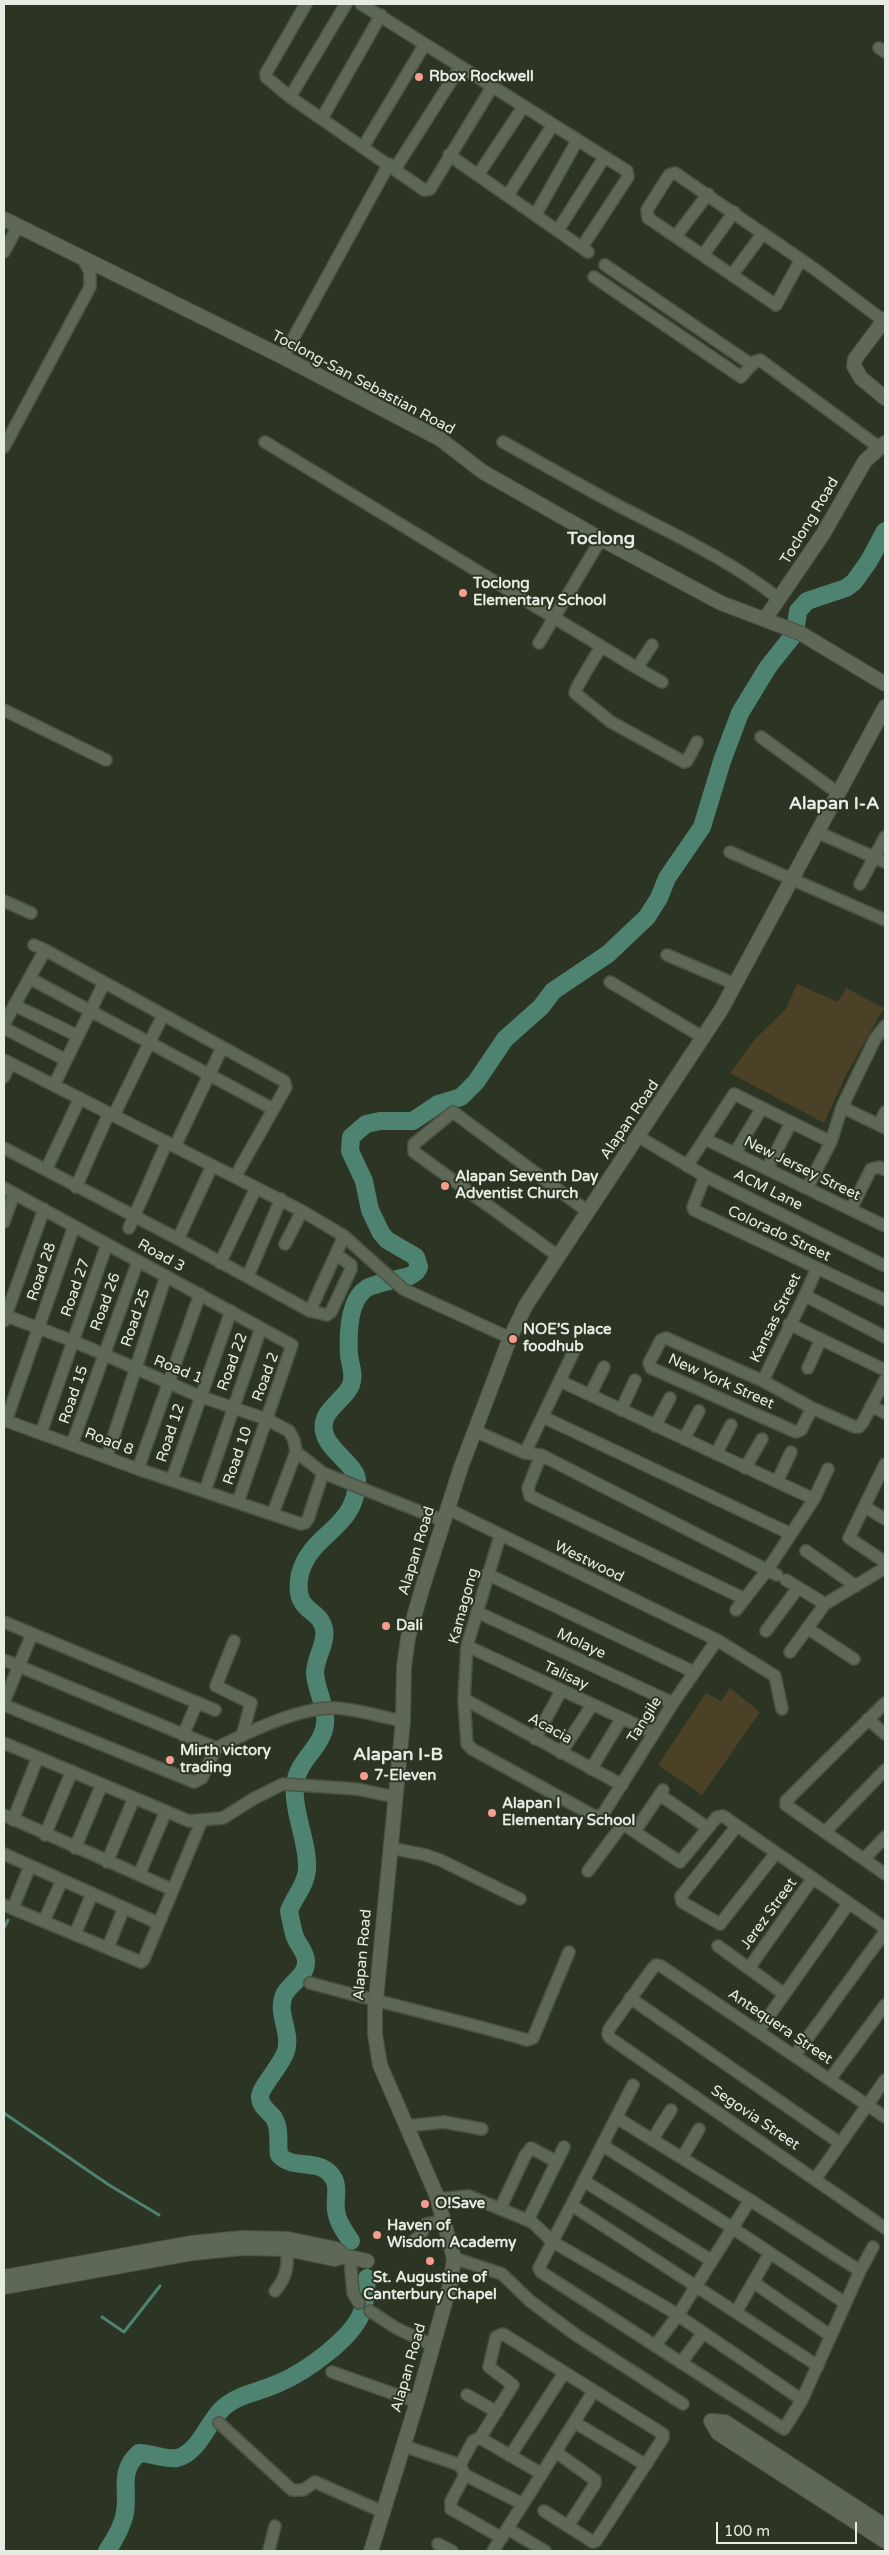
<!DOCTYPE html>
<html>
<head>
<meta charset="utf-8">
<style>
  body { margin:0 }
  #map { position:relative; width:889px; height:2555px; overflow:hidden; background:#2c3524; font-family:"Varela Round",sans-serif }
  canvas { display:block }
  .frame { position:absolute; inset:0; border:5px solid #e6ece1; pointer-events:none }
  .scale { position:absolute; left:716px; top:2522px; width:141px; height:22px; box-sizing:border-box; border:2px solid #e6ece1; border-top:0; padding-left:6px; font-size:15px; line-height:18px; white-space:nowrap; color:#e6ece1; -webkit-text-stroke:4px #2c3524; paint-order:stroke }
</style>
</head>
<body>
<div id="map">
<canvas width="889" height="2555"></canvas>
<div class="frame"></div>
<div class="scale">100 m</div>
</div>
<script>
const context = document.querySelector('canvas').getContext('2d');
context.lineJoin = 'round';
function fill(path, color) {
  context.fillStyle = color;
  context.fill(path, 'evenodd');
}
function stroke(path, color, width, dash) {
  context.strokeStyle = color;
  context.lineWidth = width;
  context.lineCap = dash ? 'butt' : 'round';
  context.setLineDash(dash || []);
  context.stroke(path);
}
function write(font, color, halo, rows, align = 'center') {
  context.font = font + ' "Varela Round",sans-serif';
  context.lineWidth = 4;
  context.setLineDash([]);
  context.textBaseline = 'middle';
  context.strokeStyle = halo;
  context.fillStyle = color;
  for (const [text, x, y, turn = 0] of rows) {
    context.save();
    context.translate(x, y);
    context.rotate((+turn || 0) * Math.PI / 180);
    context.textAlign = isNaN(turn) ? turn : align;
    if (halo) context.strokeText(text, 0, 0);
    context.fillText(text, 0, 0);
    context.restore();
  }
}
const green = new Path2D(`
  M797,984L838,1002L846,988L884,1008L847,1073L824,1123L730,1073L755,1039L786,1009Z
  M730,1688L760,1712L702,1795L658,1765L706,1693L721,1701Z`);
const stream = new Path2D(`
  M4,1928L8,1920
  M4,2113L109,2185L159,2215
  M102,2317L124,2332L160,2286`);
const river = new Path2D(`
  M351,2241C344,2231 337,2221 336,2210C334,2195 342,2182 326,2170C311,2160 292,2169 279,2155C277,2142 281,2130 274,2118C269,2111 260,2107 260,2097C260,2087 282,2065 286,2051C292,2032 276,2014 284,1995C290,1983 307,1976 306,1961C306,1952 298,1945 295,1937C292,1928 291,1920 289,1911C294,1897 306,1885 307,1870C309,1844 292,1811 295,1784C297,1764 315,1752 322,1735C332,1713 316,1694 315,1673C315,1658 327,1643 324,1629C320,1607 292,1614 300,1574C310,1533 357,1529 357,1480C357,1467 330,1451 325,1435C317,1411 345,1401 351,1385C355,1374 350,1365 349,1355C348,1336 348,1300 367,1288C372,1285 401,1278 410,1276L416,1272L419,1267L416,1257L387,1240L381,1233L370,1210L364,1181L350,1151L351,1137L366,1124L380,1121H413L438,1104L461,1097L476,1082L505,1039L541,1007L553,991L608,954L647,917L659,898L667,878L702,827L722,761L740,713L768,667L795,633L798,611L807,601L846,588L854,582L869,561L885,531
  M107,2551C115,2539 123,2526 125,2512C129,2489 118,2472 139,2453C152,2453 165,2460 177,2458C199,2453 208,2421 223,2408C238,2394 260,2392 279,2383C305,2372 352,2339 362,2312C366,2301 366,2290 367,2278`);
const minor = new Path2D(`
  M306,4L266,73V77L290,97L424,190L430,189L492,87
  M361,4L627,171L628,177L582,247
  M879,48L885,52
  M290,97L346,4
  M322,118L381,15
  M363,147L425,44
  M449,155L588,252
  M395,169L460,67
  M478,175L523,107
  M508,195L552,126
  M536,214L577,141
  M558,230L604,158
  M676,236L708,194
  M4,252L18,226
  M703,255L734,212
  M800,261L776,305L648,218L647,210L669,175L675,173L816,270L884,321
  M605,265L752,365
  M732,275L763,233
  M594,277L741,377L754,362L760,360L880,448
  M283,357L389,164
  M265,442L637,668L652,645
  M503,442C541,463 579,485 617,505C673,534 730,560 779,599
  M4,447L90,287V272L82,257
  M539,643L601,539
  M601,647C596,655 574,690 575,693L611,722L684,762L687,761L697,742
  M637,668L662,682
  M4,710L106,760
  M761,737L838,793
  M817,832L885,862
  M730,852L885,920
  M860,884L885,837
  M4,901L31,913
  M45,950L284,1081L286,1087L235,1177
  M667,955L735,984
  M29,978L273,1109
  M610,982L704,1038
  M14,1005L78,1036
  M4,1024L45,950L34,945
  M885,1026L875,1039L842,1107L885,1128
  M4,1028L66,1060
  M4,1060L302,1211L344,1236L403,1289L510,1338
  M4,1077L10,1063
  M54,1085L104,983
  M114,1115L163,1015
  M879,1125L885,1112
  M639,1137L705,1176L885,1266
  M705,1139L885,1226
  M175,1146L222,1048
  M4,1148L178,1239L310,1311L344,1236
  M735,1153L762,1108
  M687,1166L734,1094L831,1142
  M767,1169L791,1123
  M46,1170L80,1098
  M705,1176L693,1207L694,1210L885,1300
  M76,1187L109,1113
  M4,1188L292,1345L238,1502
  M807,1188L831,1142L842,1107
  M851,1209L871,1169L879,1167L885,1170
  M4,1222L14,1194
  M129,1228L167,1142
  M178,1239L212,1166
  M285,1244L302,1211
  M558,1256L414,1152V1144L453,1112L587,1211
  M220,1263L256,1188
  M248,1276L281,1199
  M806,1296L885,1337
  M310,1311L327,1315L331,1312L351,1269V1265L337,1255
  M4,1315L73,1341L199,1396L266,1419L289,1431L294,1440L296,1452L323,1473L444,1521
  M4,1321L44,1209
  M789,1324L885,1370
  M808,1368L821,1339
  M560,1381L814,1499L768,1569L736,1610
  M763,1381C780,1343 801,1307 817,1268
  M591,1393L604,1367
  M871,1406L885,1413
  M812,1408L801,1430L796,1432L651,1368L649,1363L661,1340L666,1338L763,1381L812,1408L855,1427H859L863,1422L885,1380
  M621,1410L635,1380
  M543,1417L791,1534
  M4,1420L138,1469L301,1524L305,1523L308,1519L323,1473
  M6,1421L74,1226
  M655,1426L670,1398
  M475,1431L525,1453L541,1455L777,1575
  M41,1433L107,1244
  M684,1439L699,1411
  M72,1444L138,1261
  M525,1453L573,1353
  M716,1454L731,1425
  M541,1455L528,1488L530,1496L745,1599
  M107,1456L166,1276
  M885,1464L849,1538L885,1562
  M745,1468L762,1439
  M138,1469L200,1294
  M172,1479L231,1311
  M777,1482L791,1452
  M205,1491L261,1328
  M814,1499L828,1469
  M865,1507L885,1519
  M448,1509L717,1640L775,1676L782,1709
  M273,1513L296,1452
  M500,1536L467,1646L464,1699L467,1744L472,1749L596,1817L603,1814L673,1703L717,1640
  M806,1551L856,1586
  M487,1574L694,1672
  M786,1580L825,1604
  M477,1612L673,1703
  M4,1622L215,1710
  M807,1628L854,1659
  M766,1631L798,1588
  M234,1641L216,1686L251,1703L242,1736
  M467,1646L654,1733
  M790,1652L825,1604L885,1568
  M4,1660L216,1748C249,1732 299,1707 335,1708C357,1709 381,1717 403,1721
  M464,1699L622,1785
  M4,1702L32,1634
  M885,1703L786,1801V1805L885,1874
  M4,1705L194,1782L202,1778L216,1748
  M868,1719L885,1734
  M183,1735L197,1703
  M535,1739L561,1691
  M4,1743L189,1821L223,1818L253,1799L283,1784L357,1789L395,1797
  M561,1753L592,1705
  M591,1769L622,1718
  M660,1795L708,1828
  M4,1815L171,1889
  M13,1820L38,1757
  M737,1826L681,1896L682,1902L720,1924L776,1853
  M635,1831L663,1790
  M825,1832L885,1770
  M45,1835L72,1771
  M75,1848L102,1784
  M390,1848L426,1855L440,1860L520,1899
  M4,1854L158,1923
  M864,1859L885,1837
  M107,1862L134,1798
  M588,1871L623,1824L680,1862L717,1817L723,1816L885,1928
  M139,1875L166,1811
  M4,1905L141,1962L144,1959L202,1820
  M13,1908L30,1866
  M44,1921L62,1880
  M75,1934L92,1894
  M718,1946L784,1994
  M108,1947L124,1908
  M749,1968L813,1878
  M310,1983C382,2003 455,2019 527,2040L533,2038L569,1952
  M630,1998L840,2143
  M759,2030L849,1903
  M795,2055L885,1932
  M830,2079L885,2005
  M633,2085L539,2268L541,2272L784,2429L802,2400L860,2271L873,2247
  M885,2117L661,1966L656,1965L652,1969L609,2029L608,2034L610,2038L885,2228
  M617,2118L750,2200L860,2271
  M407,2126L444,2122L482,2129
  M652,2140L671,2110
  M602,2145L731,2227L845,2303
  M682,2158L699,2129
  M816,2178L885,2080
  M584,2181L712,2261
  M438,2199L469,2196L532,2222L553,2242L670,2310L802,2400
  M573,2206L818,2366
  M500,2209L525,2156L531,2148L557,2162
  M528,2220L564,2147
  M412,2242L420,2236L426,2224L445,2221
  M350,2258L353,2293L359,2303
  M454,2258L502,2274L530,2301L576,2335L683,2404
  M753,2282L831,2336
  M275,2291C287,2277 288,2266 287,2249
  M370,2311L396,2328L432,2345
  M736,2312L770,2253
  M655,2346L678,2315L750,2200
  M681,2363L703,2333
  M332,2372L417,2402
  M467,2395L497,2412
  M574,2422L646,2465
  M219,2423L292,2490H303L315,2482L383,2512
  M480,2438L542,2474
  M404,2446L460,2465L465,2475L523,2504L593,2392
  M556,2452L595,2480V2484L568,2526
  M510,2456L564,2373
  M460,2465L473,2441L480,2438L513,2385L489,2367L496,2337L503,2334L663,2434V2438L596,2541L593,2542L544,2511
  M465,2475L451,2501V2509L502,2538
  M508,2529L545,2551
  M438,2544L452,2551
  M270,2551L269,2550L275,2526
  M493,2551L523,2504`);
const tertiary = new Path2D(`
  M4,219L283,357L440,439L483,472L601,539L721,603L800,633L885,684
  M885,319L855,359L854,366L861,378L885,398
  M765,619L823,534L865,461L885,443
  M4,2277L191,2243L242,2238L288,2239L336,2249L344,2256
  M4,2287L193,2253L242,2248L287,2249L334,2259L344,2256L367,2261
  M711,2421L718,2433L885,2541
  M711,2421L725,2422L885,2526
  M371,2551L417,2402L451,2281L454,2258L436,2194L380,2065L375,2034V2009L403,1721L404,1667L408,1638L422,1589L461,1467L510,1338L526,1305L721,1010L885,707`);
const markers = [
  [419,77,5,"#f59d8e"],
  [463,593,5,"#f59d8e"],
  [445,1186,5,"#f59d8e"],
  [513,1339,5,"#f59d8e"],
  [386,1626,5,"#f59d8e"],
  [170,1760,5,"#f59d8e"],
  [364,1776,5,"#f59d8e"],
  [492,1813,5,"#f59d8e"],
  [425,2204,5,"#f59d8e"],
  [377,2235,5,"#f59d8e"],
  [430,2261,5,"#f59d8e"]
];
const poiNames = [
  ["Rbox Rockwell",429,77],
  ["Toclong",473,584],
  ["Elementary School",473,601],
  ["Alapan Seventh Day",455,1177],
  ["Adventist Church",455,1194],
  ["NOE’S place",523,1330],
  ["foodhub",523,1347],
  ["Dali",396,1626],
  ["Mirth victory",180,1751],
  ["trading",180,1768],
  ["7-Eleven",374,1776],
  ["Alapan I",502,1804],
  ["Elementary School",502,1821],
  ["O!Save",435,2204],
  ["Haven of",387,2226],
  ["Wisdom Academy",387,2243],
  ["St. Augustine of",430,2278,"center"],
  ["Canterbury Chapel",430,2295,"center"]
];
const streetNames = [
  ["Toclong-San Sebastian Road",363,383,28],
  ["Toclong Road",810,521,-59],
  ["Alapan Road",630,1120,-56],
  ["New Jersey Street",802,1169,26],
  ["ACM Lane",768,1190,26],
  ["Colorado Street",779,1234,25],
  ["Road 3",161,1256,29],
  ["Road 28",42,1272,-71],
  ["Road 27",76,1288,-71],
  ["Road 26",106,1302,-70],
  ["Road 25",136,1318,-71],
  ["Kansas Street",776,1318,-64],
  ["Road 22",233,1362,-70],
  ["Road 1",178,1370,22],
  ["Road 2",266,1377,-70],
  ["New York Street",721,1382,24],
  ["Road 15",74,1395,-71],
  ["Road 12",171,1433,-72],
  ["Road 8",109,1442,21],
  ["Road 10",238,1456,-71],
  ["Alapan Road",417,1551,-73],
  ["Westwood",589,1562,26],
  ["Kamagong",464,1606,-75],
  ["Molaye",581,1644,25],
  ["Talisay",566,1676,25],
  ["Tangile",645,1720,-58],
  ["Acacia",550,1729,29],
  ["Jerez Street",769,1914,-54],
  ["Alapan Road",363,1955,-85],
  ["Antequera Street",780,2027,34],
  ["Segovia Street",755,2118,34],
  ["Alapan Road",409,2368,-74]
];
const quarterNames = [
  ["Toclong",601,539],
  ["Alapan I-A",834,804],
  ["Alapan I-B",398,1755]
];
fill(green, '#4b4126');
stroke(stream, '#4e8372', 3);
stroke(river, '#4e8372', 18);
stroke(minor, '#4b5244', 14);
stroke(tertiary, '#4b5244', 16);
stroke(minor, '#5e6856', 11);
stroke(tertiary, '#5e6856', 14);
for (const [x, y, r, color] of markers) {
  const dot = new Path2D();
  dot.arc(x, y, r, 0, 2 * Math.PI);
  context.fillStyle = color;
  context.fill(dot);
  stroke(dot, '#2c3524', 2);
}
write('bold 15px', '#e6ece1', '#2c3524', poiNames, 'left');
write('15px', '#e6ece1', '#2c3524', streetNames);
write('bold 18px', '#e6ece1', '#2c3524', quarterNames);
</script>
</body>
</html>
